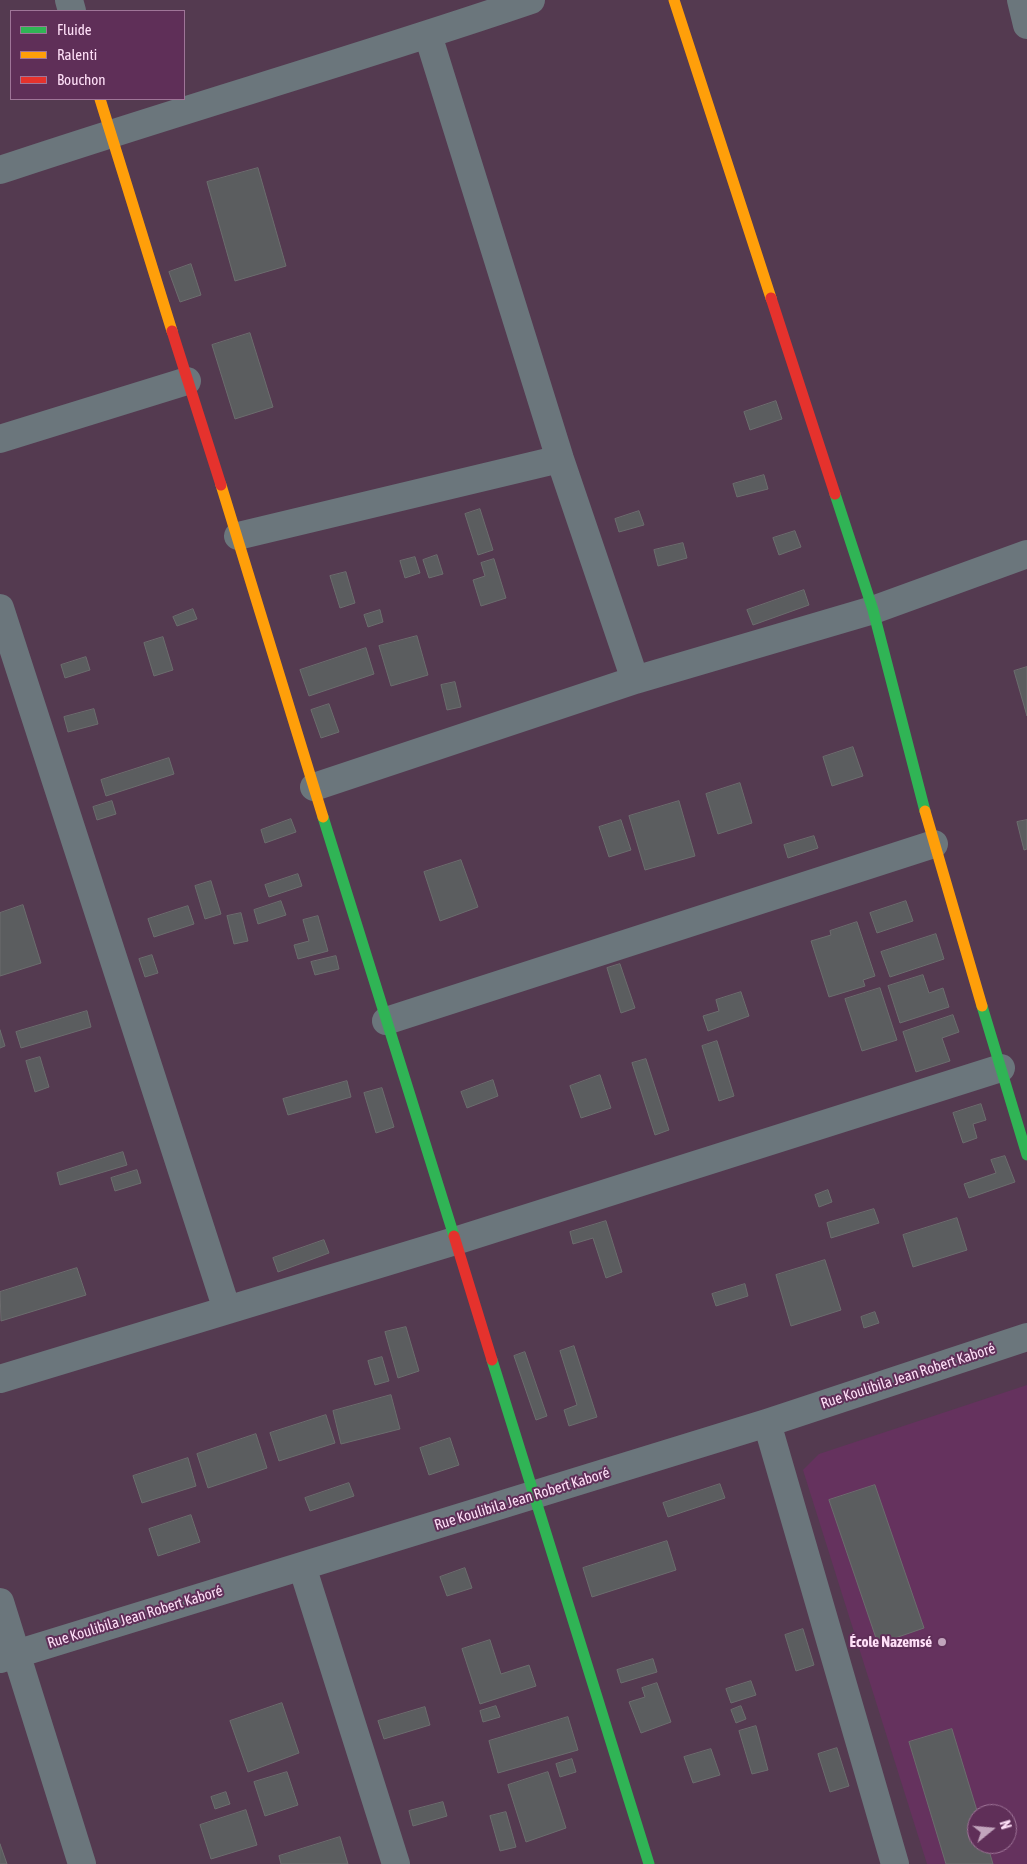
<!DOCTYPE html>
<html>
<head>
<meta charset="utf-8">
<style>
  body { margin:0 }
  #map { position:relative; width:1027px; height:1864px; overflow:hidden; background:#543a50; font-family:"Asap Condensed",sans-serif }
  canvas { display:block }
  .legend { position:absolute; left:10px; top:10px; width:175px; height:90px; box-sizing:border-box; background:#5f2f58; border:1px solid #9f7598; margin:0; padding:6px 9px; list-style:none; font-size:15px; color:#fedff7 }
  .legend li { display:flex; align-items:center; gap:10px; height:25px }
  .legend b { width:25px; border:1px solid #9f7598 }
  .north { position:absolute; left:967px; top:1804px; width:50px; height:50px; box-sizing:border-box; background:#5f2f58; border:1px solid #9f7598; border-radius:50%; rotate:73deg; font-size:14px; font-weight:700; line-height:20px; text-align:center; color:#fedff7 }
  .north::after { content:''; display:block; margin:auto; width:18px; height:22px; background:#c2a5bd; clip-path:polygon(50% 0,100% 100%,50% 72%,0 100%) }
</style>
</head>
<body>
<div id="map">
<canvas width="1027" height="1864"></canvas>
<ul class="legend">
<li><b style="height:6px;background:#30b455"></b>Fluide</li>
<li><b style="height:6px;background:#ff9f0a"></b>Ralenti</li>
<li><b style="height:6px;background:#e5322d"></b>Bouchon</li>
</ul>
<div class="north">N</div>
</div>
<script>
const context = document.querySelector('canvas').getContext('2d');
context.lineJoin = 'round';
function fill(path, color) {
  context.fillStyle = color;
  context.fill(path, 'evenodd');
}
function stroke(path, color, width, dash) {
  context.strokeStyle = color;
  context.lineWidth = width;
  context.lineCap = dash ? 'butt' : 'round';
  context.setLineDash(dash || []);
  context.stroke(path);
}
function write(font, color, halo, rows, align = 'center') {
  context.font = font + ' "Asap Condensed",sans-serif';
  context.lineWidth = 4;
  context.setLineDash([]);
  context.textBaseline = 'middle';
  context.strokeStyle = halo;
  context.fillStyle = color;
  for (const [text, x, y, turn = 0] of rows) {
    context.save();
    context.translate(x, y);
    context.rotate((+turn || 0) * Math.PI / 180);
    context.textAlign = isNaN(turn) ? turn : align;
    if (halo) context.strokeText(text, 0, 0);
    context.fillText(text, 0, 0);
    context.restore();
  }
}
const built = new Path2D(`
  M1027,1385V1864H927L803,1470L819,1454ZM977,1814H1007V1844H977Z`);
const building = new Path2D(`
  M258,168L286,266L235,281L207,182Z
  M191,264L201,295L180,302L169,272Z
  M250,333L273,407L235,419L212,345Z
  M776,401L782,419L750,430L744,412Z
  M764,475L768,489L737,497L733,484Z
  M480,509L493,550L478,555L465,514Z
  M639,511L644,525L619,532L615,519Z
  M795,531L801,547L779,555L773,538Z
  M683,543L687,558L658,566L654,550Z
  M437,555L443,574L429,578L423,560Z
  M415,557L420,573L405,578L400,561Z
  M494,559L506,598L481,606L473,580L485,576L481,563Z
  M346,572L355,603L340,608L330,576Z
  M804,590L809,605L753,625L747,610Z
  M193,609L197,619L177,626L173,617Z
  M380,610L383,622L368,627L364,615Z
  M417,636L428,675L391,686L379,646Z
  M163,637L173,670L154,676L144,643Z
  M366,648L374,674L309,696L300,670Z
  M86,657L90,670L65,678L61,665Z
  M1027,667V716L1014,671Z
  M455,682L461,707L447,710L441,685Z
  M329,704L339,732L321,738L311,710Z
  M94,709L98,724L68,732L64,717Z
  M853,747L863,776L832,786L823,757Z
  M169,758L174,774L106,796L101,780Z
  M740,783L752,823L718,834L706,794Z
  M112,801L116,814L97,820L93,807Z
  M679,801L695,856L645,870L629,816Z
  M291,819L296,832L265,843L261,830Z
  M621,820L631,850L609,857L599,827Z
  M1027,820V849L1024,850L1017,822Z
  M814,836L818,848L788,858L784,845Z
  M461,860L478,907L440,921L424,872Z
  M298,874L302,886L269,897L265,885Z
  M211,881L221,914L205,919L195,886Z
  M281,901L286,915L258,924L254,910Z
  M906,901L913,921L877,933L870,913Z
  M23,905L41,963L0,976V913Z
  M188,906L194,924L154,937L148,919Z
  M241,913L248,941L234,944L227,916Z
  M318,916L328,951L298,959L294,945L309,941L303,920Z
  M857,922L875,976L863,980L865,986L829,997L811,941L831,935L830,931Z
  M936,934L944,959L890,977L881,952Z
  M152,955L158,973L145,977L139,959Z
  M336,956L339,969L315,975L311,962Z
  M620,964L635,1008L621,1013L607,968Z
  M923,975L929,993L943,988L949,1007L900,1023L888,986Z
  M880,988L897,1040L862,1051L845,999Z
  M741,992L749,1016L708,1031L703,1016L719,1011L716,1000Z
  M87,1011L91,1027L21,1048L16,1032Z
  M953,1015L959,1032L942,1038L950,1061L916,1072L903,1032Z
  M0,1030L5,1046L0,1048Z
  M717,1041L734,1096L719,1101L702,1046Z
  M40,1057L49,1087L35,1092L26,1061Z
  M646,1059L669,1130L655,1135L632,1063Z
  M600,1075L611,1108L581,1118L570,1086Z
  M493,1080L498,1096L467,1108L461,1092Z
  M347,1081L351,1097L288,1115L283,1099Z
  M382,1088L394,1127L376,1133L364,1093Z
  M981,1104L986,1120L973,1124L977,1138L963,1143L953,1113Z
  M123,1152L127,1165L60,1185L57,1173Z
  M1005,1156L1015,1182L969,1198L964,1184L996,1173L991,1160Z
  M137,1170L141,1183L115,1191L111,1178Z
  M828,1190L832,1202L819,1207L815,1195Z
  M874,1209L879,1223L831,1238L827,1223Z
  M957,1218L967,1250L913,1267L903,1235Z
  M606,1221L622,1272L606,1278L593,1238L573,1244L570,1232Z
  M324,1240L329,1253L278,1272L273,1258Z
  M825,1260L841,1310L791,1326L776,1275Z
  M77,1268L86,1295L1,1321L0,1292Z
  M745,1284L748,1296L716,1306L712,1294Z
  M875,1312L879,1323L864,1328L861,1317Z
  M406,1327L419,1371L398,1378L385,1332Z
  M574,1346L597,1417L569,1426L564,1410L577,1405L560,1351Z
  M525,1352L547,1416L536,1420L514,1356Z
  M382,1357L389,1381L375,1385L368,1361Z
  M391,1395L400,1429L341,1444L333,1411Z
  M326,1415L335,1443L279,1461L270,1433Z
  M256,1434L267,1468L208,1488L197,1454Z
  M450,1438L459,1465L429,1475L420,1448Z
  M188,1458L196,1486L142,1503L133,1476Z
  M349,1483L354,1496L310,1511L305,1498Z
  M720,1484L725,1498L668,1517L663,1503Z
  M875,1485L924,1628L878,1644L829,1500Z
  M191,1515L200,1542L158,1556L149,1529Z
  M667,1541L676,1570L592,1597L583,1568Z
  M465,1568L472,1588L447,1596L440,1577Z
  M803,1629L814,1665L796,1671L785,1635Z
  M490,1640L501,1674L529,1665L536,1686L480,1704L462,1649Z
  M653,1659L657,1672L621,1683L617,1670Z
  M751,1681L756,1695L731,1703L726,1689Z
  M657,1683L671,1722L641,1733L629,1702L645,1697L642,1688Z
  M282,1703L299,1753L248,1772L230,1721Z
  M496,1706L500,1717L483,1722L480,1711Z
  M741,1706L746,1719L736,1723L731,1710Z
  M425,1707L430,1725L384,1739L378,1721Z
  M568,1717L578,1750L498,1773L489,1741Z
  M756,1726L768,1770L752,1774L739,1731Z
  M952,1729L978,1814L977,1844H987L993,1864H946L909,1742Z
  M837,1748L849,1786L830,1792L818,1754Z
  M711,1749L720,1775L693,1783L684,1757Z
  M572,1759L576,1772L560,1777L556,1764Z
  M287,1772L298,1805L265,1816L254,1782Z
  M548,1772L566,1828L526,1842L508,1785Z
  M226,1792L230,1804L215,1809L211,1797Z
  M443,1802L447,1816L413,1826L409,1811Z
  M246,1810L257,1845L211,1859L200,1825Z
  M506,1812L516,1847L500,1851L490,1816Z
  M340,1837L348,1864H281L279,1856Z
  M0,1844L7,1864H0Z`);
const street = new Path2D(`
  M69,0L72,11
  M1021,0L1027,25
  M428,35L560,459L635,680
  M0,170C176,111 355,60 531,0
  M0,439L187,381
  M238,536L560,459
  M0,608L227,1310
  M314,787L635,680L873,610L1027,554
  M386,1021L934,844
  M0,1379L455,1241L1001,1068
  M767,1423L895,1864
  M302,1566L396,1864
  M0,1602L82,1864
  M0,1659L767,1423L1027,1337`);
const fast = new Path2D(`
  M835,494L873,610L925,811
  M323,817L454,1236
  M982,1006L1027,1155
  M492,1360L649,1864`);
const slow = new Path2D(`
  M674,0L771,298
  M100,99L172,331
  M221,485L323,817
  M925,811L982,1006`);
const jam = new Path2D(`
  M771,298L835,494
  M172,331L221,485
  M454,1236L492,1360`);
const markers = [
  [942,1642,5,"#c2a5bd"]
];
const streetNames = [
  ["Rue Koulibila Jean Robert Kaboré",908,1376,-18],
  ["Rue Koulibila Jean Robert Kaboré",522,1499,-17],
  ["Rue Koulibila Jean Robert Kaboré",135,1617,-17]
];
const poiNames = [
  ["École Nazemsé",932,1642]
];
fill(built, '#65325e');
fill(building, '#5b5d5f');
stroke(building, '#6c6d6e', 1);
stroke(street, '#6b767c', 28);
stroke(fast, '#30b455', 11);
stroke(slow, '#ff9f0a', 11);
stroke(jam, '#e5322d', 11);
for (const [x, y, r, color] of markers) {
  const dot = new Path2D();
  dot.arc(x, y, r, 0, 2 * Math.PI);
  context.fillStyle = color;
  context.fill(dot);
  stroke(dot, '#5f2f58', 2);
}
write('15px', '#fedff7', '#5f2f58', streetNames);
write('bold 15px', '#fedff7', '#5f2f58', poiNames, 'right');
</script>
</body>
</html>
